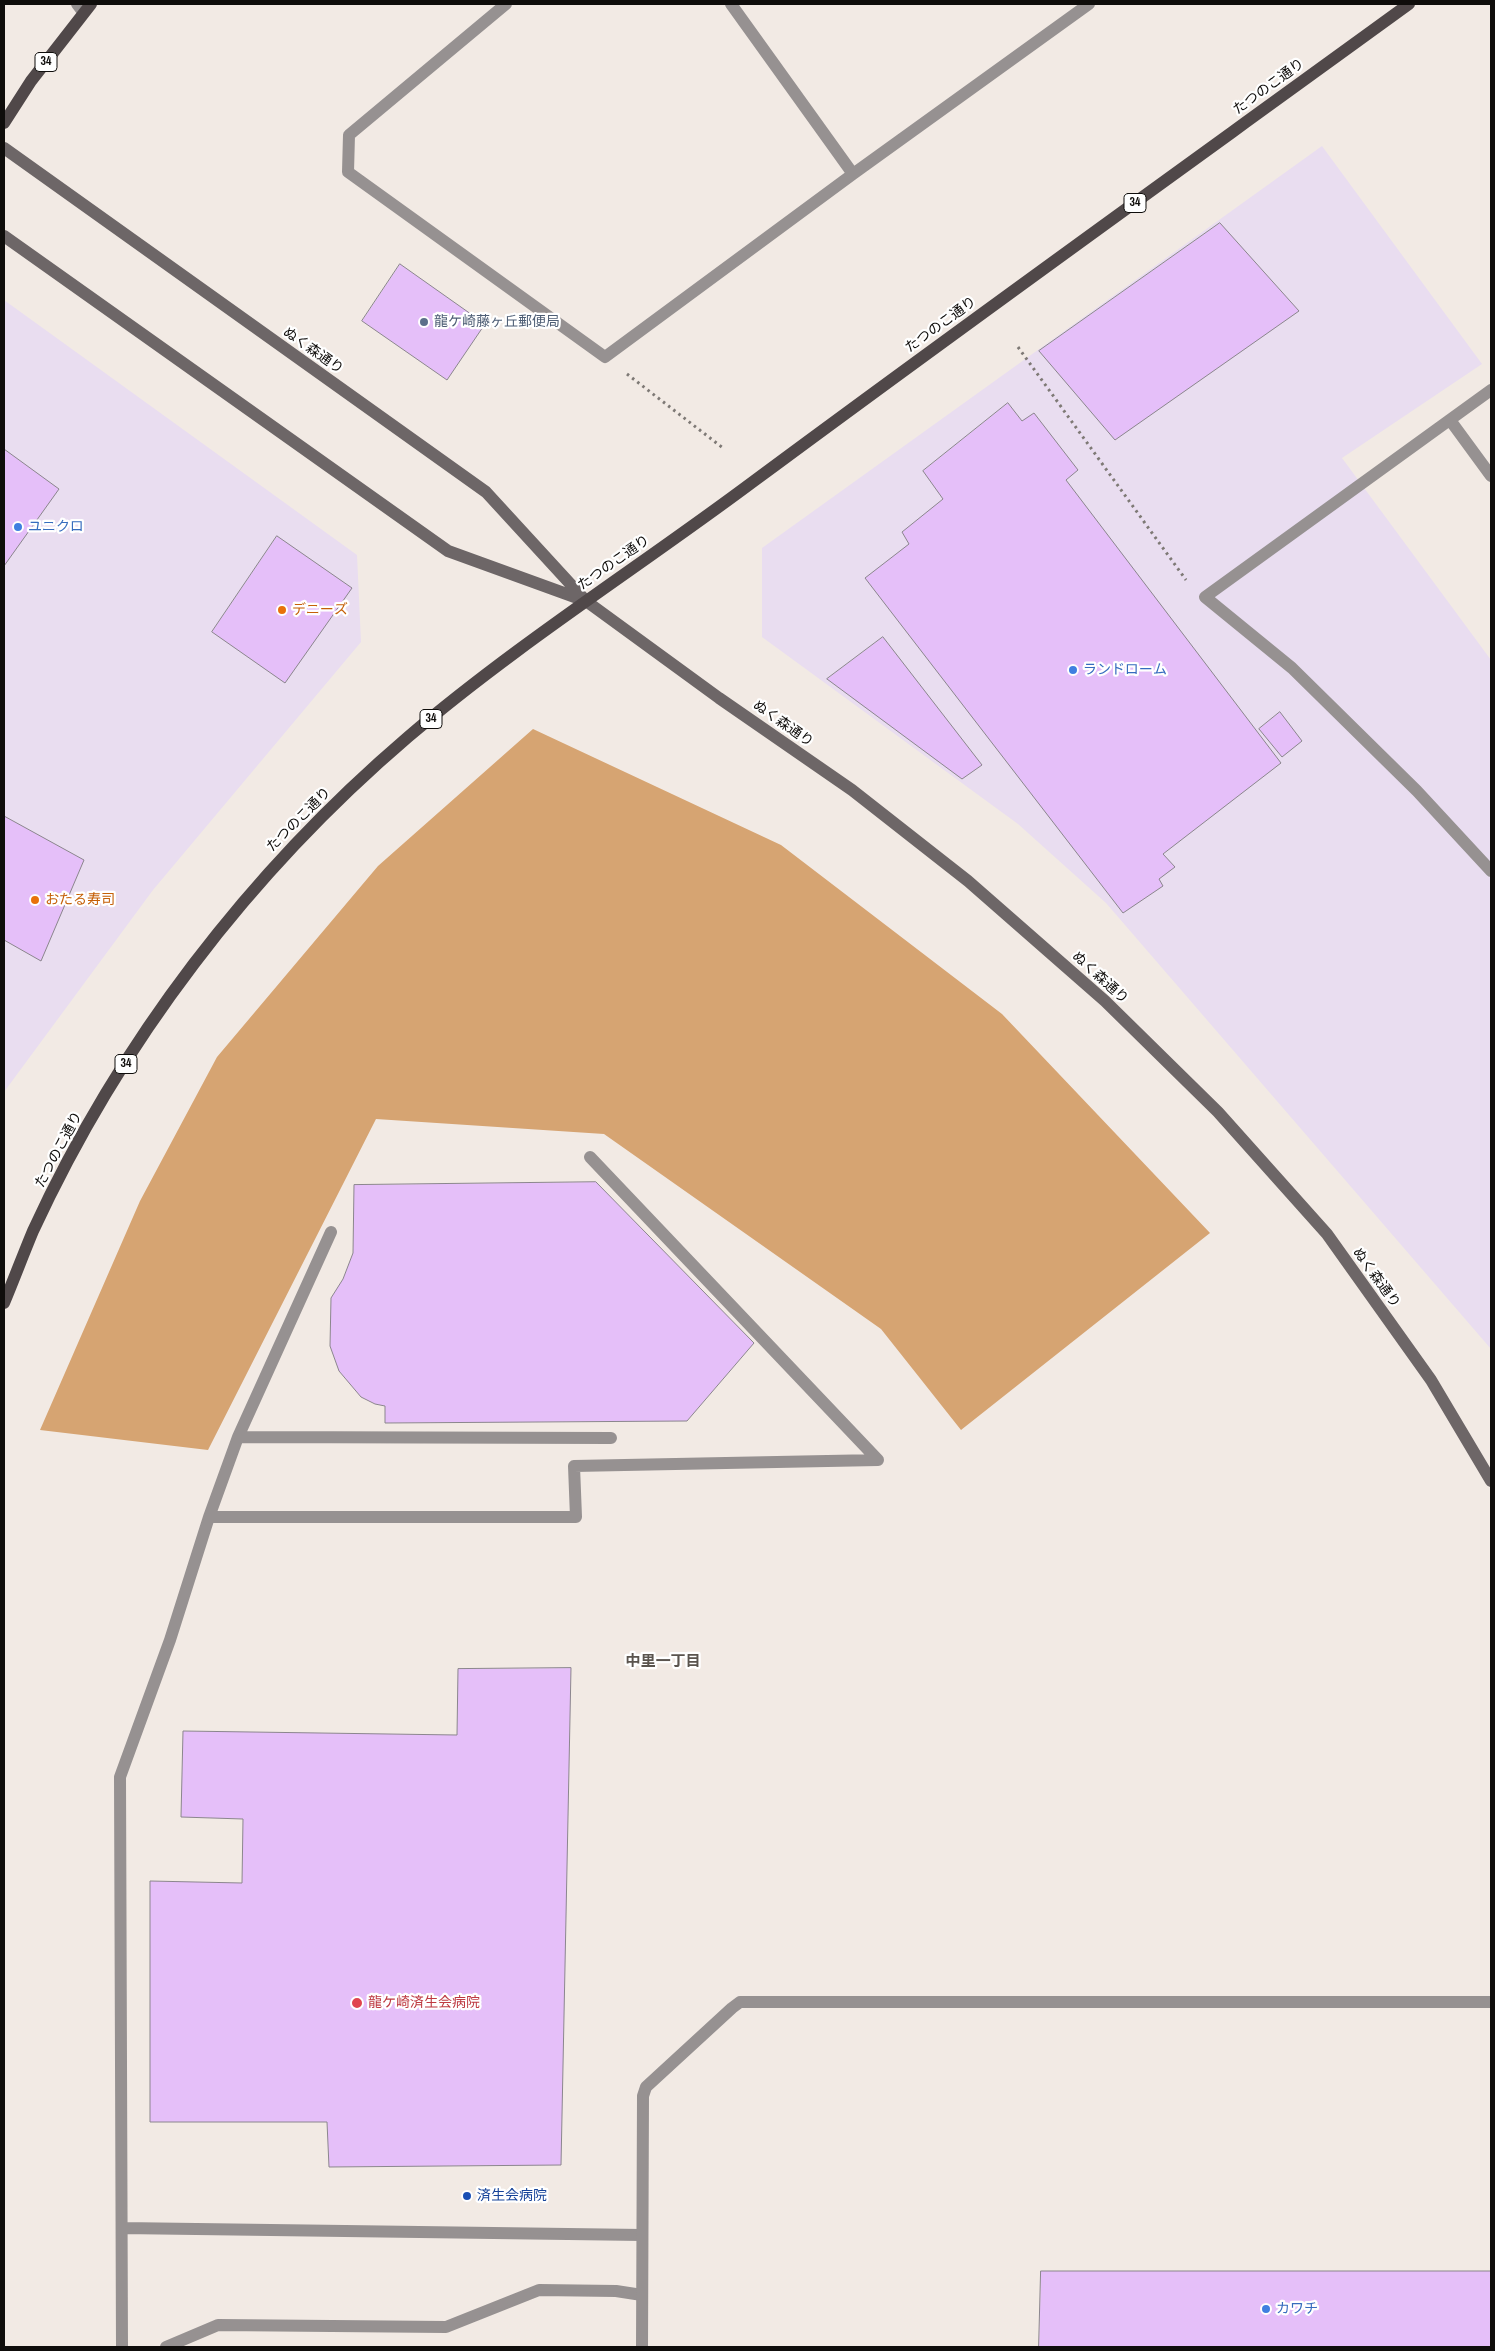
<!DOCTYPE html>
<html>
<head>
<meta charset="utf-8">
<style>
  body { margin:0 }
  #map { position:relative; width:1495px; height:2351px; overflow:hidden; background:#f2eae4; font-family:"Archivo Narrow",sans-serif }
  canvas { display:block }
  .frame { position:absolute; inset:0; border:5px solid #0f0d0b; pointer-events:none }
</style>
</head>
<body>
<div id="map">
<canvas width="1495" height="2351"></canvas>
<div class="frame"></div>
</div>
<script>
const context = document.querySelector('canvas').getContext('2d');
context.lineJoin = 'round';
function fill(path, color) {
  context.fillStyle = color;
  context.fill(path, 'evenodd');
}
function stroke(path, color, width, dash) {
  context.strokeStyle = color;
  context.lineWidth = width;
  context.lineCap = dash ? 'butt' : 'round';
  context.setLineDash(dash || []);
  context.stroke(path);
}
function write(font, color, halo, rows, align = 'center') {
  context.font = font + ' "Archivo Narrow","Noto Sans JP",sans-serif';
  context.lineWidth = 4.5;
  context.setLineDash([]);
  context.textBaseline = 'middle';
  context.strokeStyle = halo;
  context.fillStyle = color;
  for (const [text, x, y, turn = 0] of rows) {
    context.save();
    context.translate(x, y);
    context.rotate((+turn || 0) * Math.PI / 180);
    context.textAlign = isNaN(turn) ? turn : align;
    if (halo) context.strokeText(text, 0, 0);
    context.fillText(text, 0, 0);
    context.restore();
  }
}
const commercial = new Path2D(`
  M1322,146L1482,364L1342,458L1491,660V1349L1106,903L1018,824L762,637V548Z
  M4,300L357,555L361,642L153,890L4,1092Z`);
const forest = new Path2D(`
  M533,729L781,845L1002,1014L1210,1233L961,1430L881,1329L604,1134L376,1119L208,1450L40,1430L140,1201L217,1057L378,866Z`);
const building = new Path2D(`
  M1220,223L1299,311L1115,440L1039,351Z
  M400,264L485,324L447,380L362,321Z
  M1008,403L1022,421L1034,413L1078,470L1066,480L1281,763L1163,854L1175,867L1159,879L1163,886L1123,913L865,578L909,544L902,532L943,499L923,471Z
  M4,449L59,489L4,566Z
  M277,536L352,588L285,683L212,632Z
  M883,637L982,765L962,779L827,679Z
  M1280,712L1302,741L1282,757L1259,729Z
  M4,816L84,860L41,961L4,940Z
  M596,1182L754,1343L687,1421L385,1423V1406L375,1404L361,1397L339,1371L330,1346L331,1298L343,1279L353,1253L354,1185Z
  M571,1668L561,2165L329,2167L327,2122H150V1881L242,1883L243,1819L181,1817L183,1731L457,1735L458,1669Z
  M1041,2271H1491V2347H1039Z`);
const path = new Path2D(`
  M1018,347L1186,580
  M627,374L723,448`);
const service = new Path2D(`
  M238,1437L611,1438
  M209,1517L238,1437L331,1232
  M122,2228L642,2235
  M122,2347L120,1777L170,1640L209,1517H576L574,1466L878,1460L590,1157
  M166,2347L218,2325L446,2327L539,2290L616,2291L642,2295`);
const minor = new Path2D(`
  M77,4L83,12
  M506,4L349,135L348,172L605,357L853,174L1089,4
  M731,4L853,174
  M1491,390L1205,597L1292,668L1417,791L1491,871
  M1450,420L1491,476`);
const tertiary = new Path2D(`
  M642,2347L643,2096L646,2087L732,2008L740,2002H1491`);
const secondary = new Path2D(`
  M4,148L486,492L586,601L719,698L852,790L968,881L1105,1001L1218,1112L1327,1234L1431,1380L1491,1481
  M4,236L448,551L583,600`);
const primary = new Path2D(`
  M4,123L31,81L91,4
  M4,1303C14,1279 23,1255 33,1231C120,1042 250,872 408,737C517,644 639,567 754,481C971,320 1190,163 1409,4`);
const markers = [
  [424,322,5,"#5c6f8a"],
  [18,527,5,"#3f7fe0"],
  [282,610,5,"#e8710a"],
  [1073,670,5,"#3f7fe0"],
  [35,900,5,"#e8710a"],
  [357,2003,6,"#e0444e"],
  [467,2196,5,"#1a4fb4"],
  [1266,2309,5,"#3f7fe0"]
];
const shields = [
  [46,62,22],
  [1135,203,22],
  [431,719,22],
  [126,1064,22]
];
const shieldNames = [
  ["34",46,62],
  ["34",1135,203],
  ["34",431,719],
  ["34",126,1064]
];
const streetNames = [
  ["たつのこ通り",1269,87,-36],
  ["たつのこ通り",941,325,-36],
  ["ぬく森通り",313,351,35],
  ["たつのこ通り",614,563,-35],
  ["ぬく森通り",783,724,35],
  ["たつのこ通り",299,820,-45],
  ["ぬく森通り",1100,978,42],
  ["たつのこ通り",59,1150,-62],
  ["ぬく森通り",1376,1278,54]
];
const serviceNames = [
  ["龍ケ崎藤ヶ丘郵便局",434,322]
];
const shopNames = [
  ["ユニクロ",28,527],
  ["ランドローム",1083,670],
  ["カワチ",1276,2309]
];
const foodNames = [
  ["デニーズ",292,610],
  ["おたる寿司",45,900]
];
const healthNames = [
  ["龍ケ崎済生会病院",368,2003]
];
const transitNames = [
  ["済生会病院",477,2196]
];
const neighbourhoodNames = [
  ["中里一丁目",663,1662]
];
fill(commercial, '#e9ddf0');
fill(forest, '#d6a472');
fill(building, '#e5bff9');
stroke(building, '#8b868d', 1);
stroke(path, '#7e7975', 3, [2.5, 4]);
stroke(service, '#969191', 12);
stroke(minor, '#969191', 12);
stroke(tertiary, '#969191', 12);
stroke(secondary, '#6d6667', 12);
stroke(primary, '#504849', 12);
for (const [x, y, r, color] of markers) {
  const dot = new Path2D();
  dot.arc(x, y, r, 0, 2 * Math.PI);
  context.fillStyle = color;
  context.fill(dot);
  stroke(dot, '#fff', 2);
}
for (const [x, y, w] of shields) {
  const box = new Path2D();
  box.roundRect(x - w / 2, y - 9.5, w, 19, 4);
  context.fillStyle = '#fff';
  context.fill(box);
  stroke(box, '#0f0d0b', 1);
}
write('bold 12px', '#0f0d0b', null, shieldNames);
write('14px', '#0f0d0b', '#fff', streetNames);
write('14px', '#4e5e75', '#fff', serviceNames, 'left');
write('14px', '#366cbe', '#fff', shopNames, 'left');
write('14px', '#c56008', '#fff', foodNames, 'left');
write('14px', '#be3a42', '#fff', healthNames, 'left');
write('14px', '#164399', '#fff', transitNames, 'left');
write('bold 15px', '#5a544e', '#fff', neighbourhoodNames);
</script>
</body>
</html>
